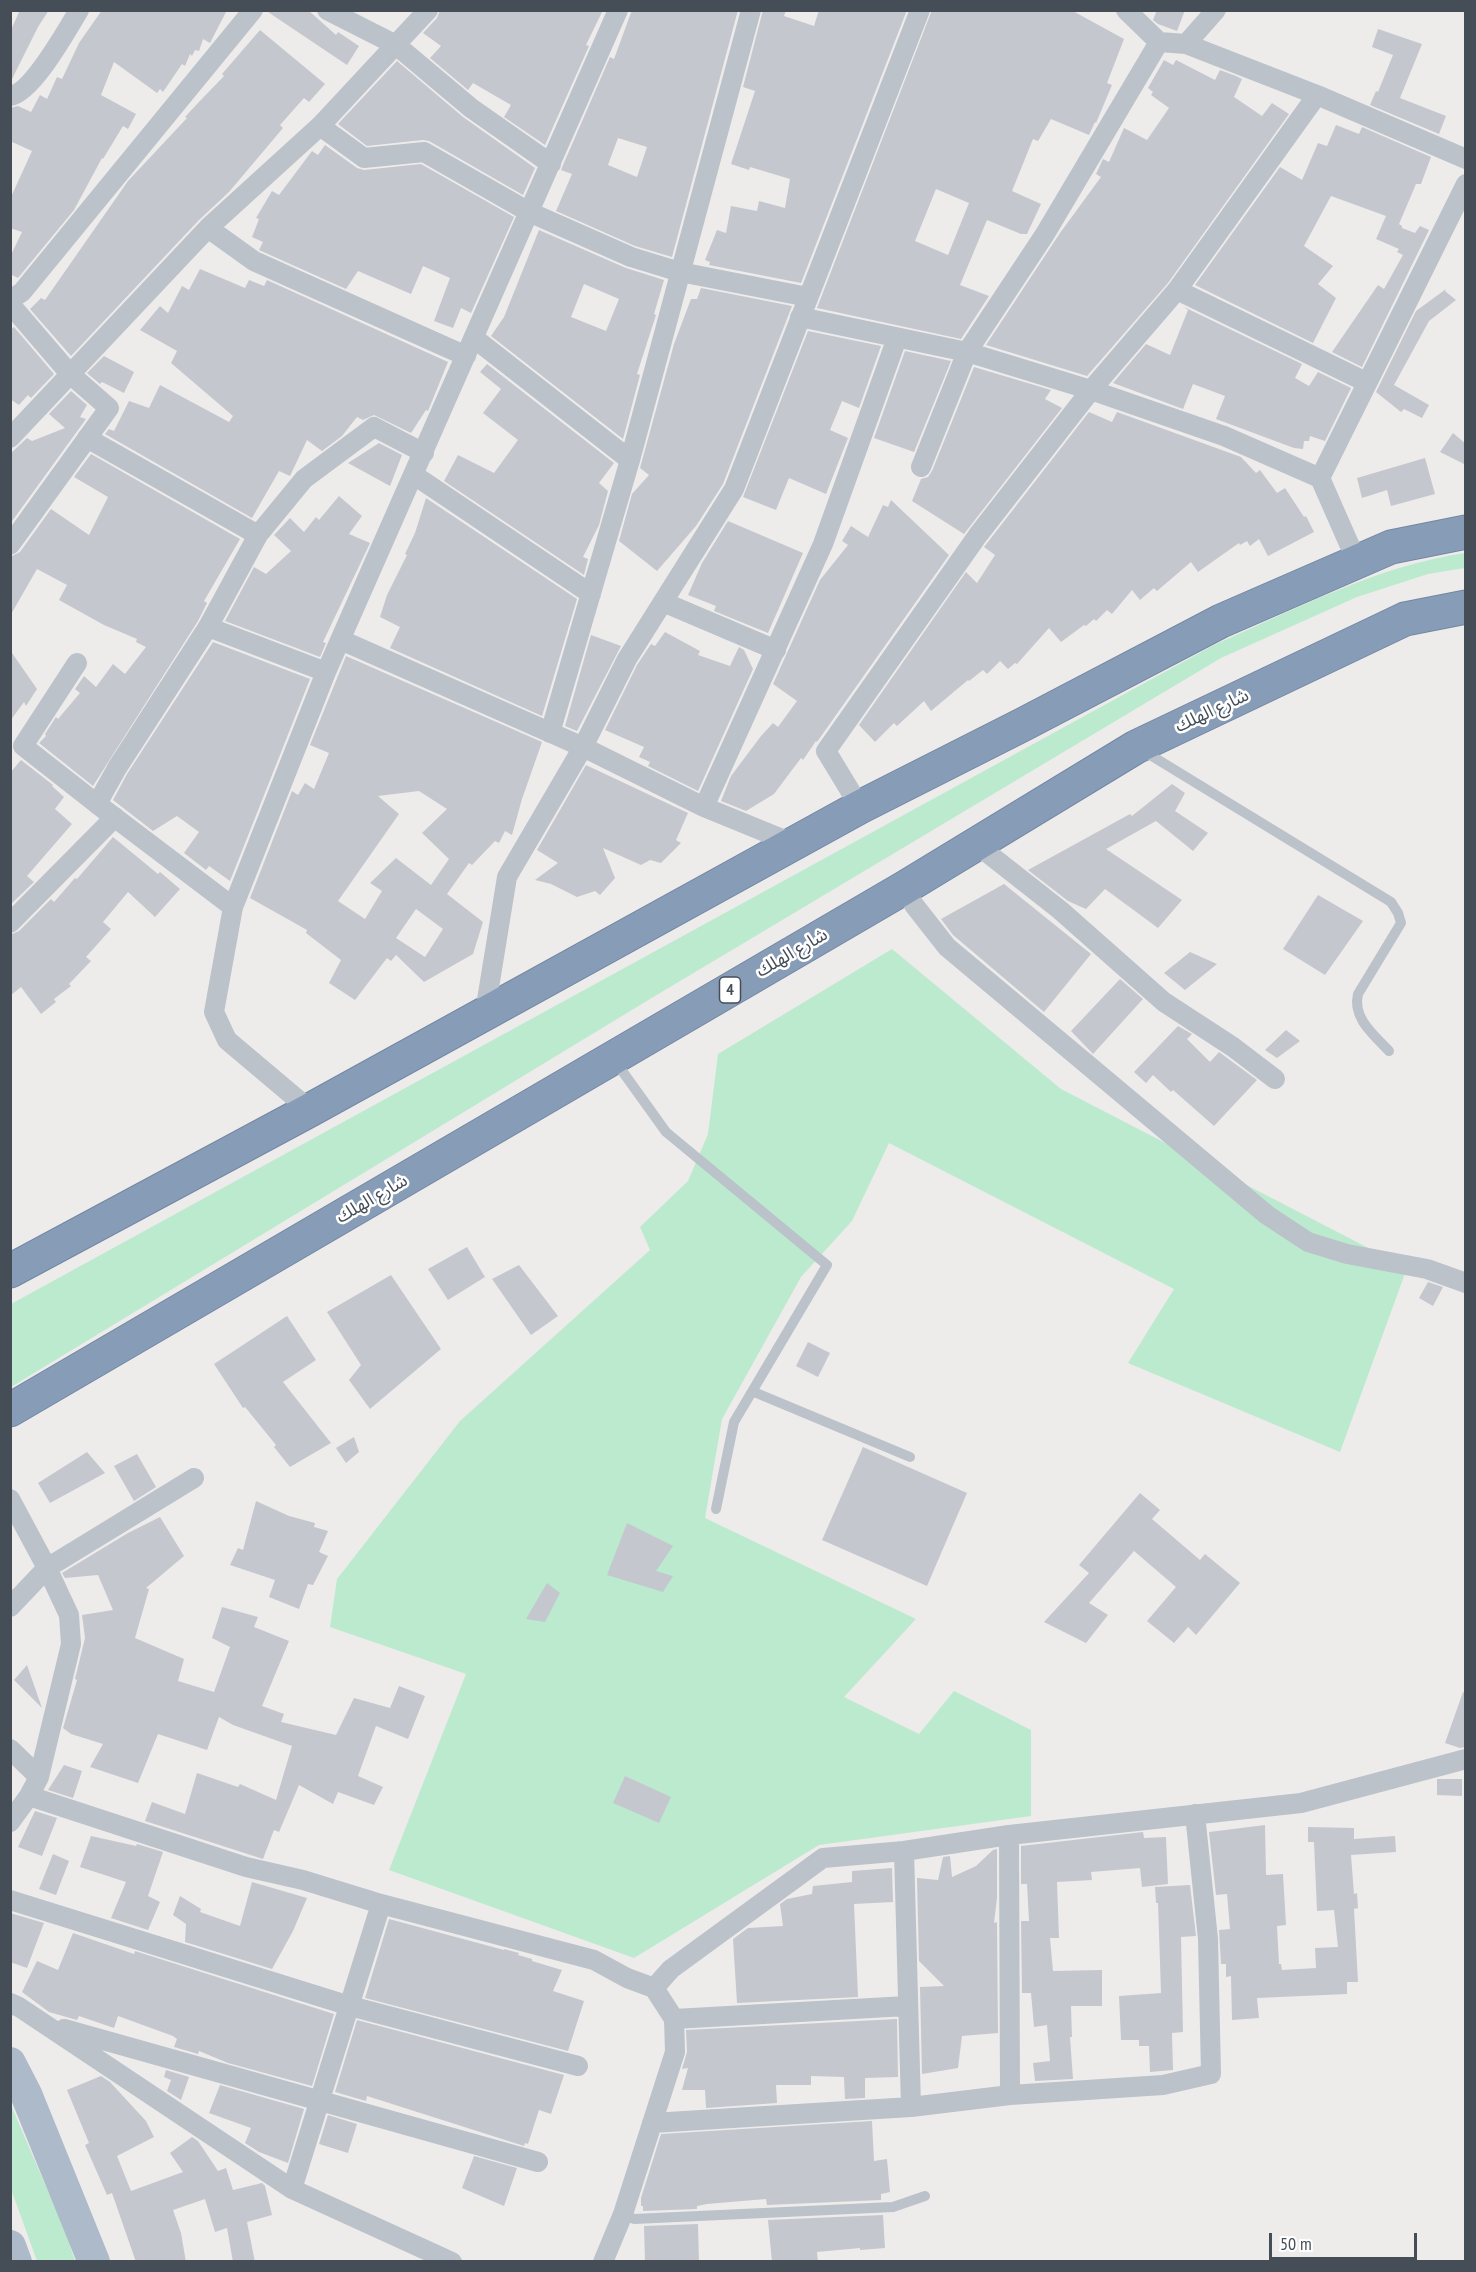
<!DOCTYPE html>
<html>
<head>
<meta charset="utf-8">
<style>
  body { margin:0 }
  #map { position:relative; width:1476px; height:2272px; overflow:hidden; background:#eeebeb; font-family:"PT Sans Narrow",sans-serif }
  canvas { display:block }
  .frame { position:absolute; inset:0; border:12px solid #454e57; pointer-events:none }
  .scale { position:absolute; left:1269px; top:2233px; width:148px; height:27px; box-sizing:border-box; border:3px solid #454e57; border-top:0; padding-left:8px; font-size:18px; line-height:21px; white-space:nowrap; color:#454e57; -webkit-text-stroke:4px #fff; paint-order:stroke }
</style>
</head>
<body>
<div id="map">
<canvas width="1476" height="2272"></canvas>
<div class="frame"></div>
<div class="scale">50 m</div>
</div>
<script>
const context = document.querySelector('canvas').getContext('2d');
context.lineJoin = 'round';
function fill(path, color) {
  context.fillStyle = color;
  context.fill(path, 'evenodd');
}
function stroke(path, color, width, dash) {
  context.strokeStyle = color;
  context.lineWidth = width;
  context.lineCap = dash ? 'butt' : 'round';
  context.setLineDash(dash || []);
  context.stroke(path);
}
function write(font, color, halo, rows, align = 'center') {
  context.font = font + ' "PT Sans Narrow","Noto Sans Arabic",sans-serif';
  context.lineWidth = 5;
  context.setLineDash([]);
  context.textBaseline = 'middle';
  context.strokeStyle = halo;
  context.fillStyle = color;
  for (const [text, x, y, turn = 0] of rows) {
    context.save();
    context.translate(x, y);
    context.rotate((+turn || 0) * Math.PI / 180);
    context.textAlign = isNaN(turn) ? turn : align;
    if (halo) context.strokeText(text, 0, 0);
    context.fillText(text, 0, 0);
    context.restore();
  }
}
const green = new Path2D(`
  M1465,553V568L1428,574L1357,597L1221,658L650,999L11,1387V1304L1214,645C1296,609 1377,566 1465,553Z
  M892,949L1061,1089L1407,1268L1340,1452L1128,1363L1174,1289L889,1143L852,1221L801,1277L722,1419L705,1518L916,1619L844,1697L919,1734L954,1691L1031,1730V1816L819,1845L634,1958L389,1870L466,1674L330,1627L337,1579L460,1421L650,1250L640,1227L688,1181L708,1134L718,1054Z
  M10,2103L66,2233L75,2261H37L11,2189Z`);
const building = new Path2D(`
  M20,10H49L38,27L10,83V32Z
  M102,10H227L210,43L203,39L199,51L195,50L192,56L190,54L185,66L182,64L163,92L160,89L157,93L114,62L101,95L136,114L128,129L123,126L103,159L102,158L74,210L18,278L10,274V257L22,232L10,228V199L32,151L10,141V108L18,106L31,112L40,95L47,99L57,77L62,79L79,43Z
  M265,10H308L336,35L338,32L359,46L347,65Z
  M440,10H603L586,45L589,46L545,145L504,117L511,105L473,83L468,90L430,58L441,46L423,33L437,18Z
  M632,10H738L672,257L635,246L556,211L572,174L561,170L563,165L610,57L614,59ZM618,138L647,147L637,177L608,165Z
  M763,10H786L784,16L814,26L819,10H907L801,283L709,265L710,262L705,260L717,230L726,233L731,206L757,211L759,201L785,208L790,179L750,167L749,170L731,164L755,91L743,87Z
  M932,10H1071L1124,39L1107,83L1112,85L1096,123L1095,122L1089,135L1051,119L1038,141L1033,139L1012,191L1041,204L1027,234H1021L987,220L960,285L989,296L961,339L817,308ZM936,189L969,203L948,255L915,241Z
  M1157,10H1185L1177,31L1158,24L1153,20Z
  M1378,29L1422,44L1400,98L1446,116L1439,134L1370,105L1376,91L1378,92L1393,55L1372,47Z
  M260,30L325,84L309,102L304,98L280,125L283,128L229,192L199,220L71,356L30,309L41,298L45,300L128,181L187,118L185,117L197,104L224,76L222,74Z
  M1164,60L1173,65L1176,60L1215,80L1220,70L1236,76L1242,79L1234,97L1262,116L1272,103L1289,114L1168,283L1087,376L986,345L1060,233L1101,177L1096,174L1102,161L1103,159L1109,162L1124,128L1147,140L1169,108L1151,95L1153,92L1148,88Z
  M397,61L463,117L535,168L523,195L429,141L423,140L367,146L338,124Z
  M1336,125L1359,134L1362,127L1431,157L1421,184H1416L1399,224L1402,226V228L1415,233L1420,226L1429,230L1362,367L1332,352L1378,285L1384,289L1403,255L1397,252L1399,249L1376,239L1386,216L1331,196L1304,246L1333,266L1318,284L1336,298L1313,343L1195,285L1280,167L1302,180L1318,143L1327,146Z
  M325,145L357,168L364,170L421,164L514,217L471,313L461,308L453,328L434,321L450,278L423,266L411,294L358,271L346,289L259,250L263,242L252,237L259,219L256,218L272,191L279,195L312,151L318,155Z
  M539,230L626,268L664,280L654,314L656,315L637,374L640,375L623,439L491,336L504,317ZM584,284L619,299L606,331L571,317Z
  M200,269L245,288L249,280L264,286L267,280L448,362L428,411L426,410L411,433L374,415L363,420L357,417L342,436L322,451L307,440L290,476L279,471L252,518L105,434L109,429L114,431L129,401L149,408L160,385L229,422L233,416L171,363L177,351L140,330L160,306L168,313L182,286L189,290Z
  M701,288L792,306L723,484L696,526L657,571L619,541L632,494L649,475L640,468L674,344L691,299H697Z
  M1446,289L1445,291L1456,300L1429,321L1394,385L1429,405L1422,418L1404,409L1401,412L1376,392L1416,311Z
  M1184,307L1302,364L1295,378L1309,386L1318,372L1351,388L1325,441L1310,436L1309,441H1304L1303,449L1294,448L1216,419L1225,396L1193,384L1183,409L1113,383L1146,344L1170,355L1188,310Z
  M14,327L54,374L31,398L28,395L19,405L10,399V330Z
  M808,331L881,346L859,408L842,401L830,430L848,438L826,494L789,478L776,510L743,497Z
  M905,351L951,361L914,452L874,438Z
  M104,356L134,372L124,393L102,382L100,384L87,373Z
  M487,364L614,463L599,483L608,491L599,525L583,557L588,559L584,575L444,481L458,455L494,473L518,440L483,413L501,389L480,372Z
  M974,367L1051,390L1045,399L1062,408L964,534L912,501L921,479L928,477L932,471Z
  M71,391L87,405L80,417L86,419L10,524V454L27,438L32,441L65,428L49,414Z
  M1089,412L1112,422L1117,412L1241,457L1256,473L1260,470L1277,493L1285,488L1304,517L1306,516L1314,532L1268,556L1259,539L1250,546L1247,541L1240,545L1239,543L1198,572L1191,562L1157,591L1154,588L1140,600L1132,590L1112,614L1107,610L1096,621L1094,619L1086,626L1084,625L1061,642L1049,628L1017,664L1015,663L1008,669L1000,661L987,674L983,670L969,681L968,680L931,711L924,701L897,726L894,723L875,742L859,725L966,572L977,583L995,555L984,547Z
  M1453,433L1466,444V465L1440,452Z
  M379,443L402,455L390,486L348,463Z
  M91,454L240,539L204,601L207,603L198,621L93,786L39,743L46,736L45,734L56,717L58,719L80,693L75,689L84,676L96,687L113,664L125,674L146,647L136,642L137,639L104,625L59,600L67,585L37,569L10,616V557L20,552L51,509L89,535L108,497L74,477Z
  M1425,458L1435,494L1391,506L1387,490L1362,498L1357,478Z
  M339,496L362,516L349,534L370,543L323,642L326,643L320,657L225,621L254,567L266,574L291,551L274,535L290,518L304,532L316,517L319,520Z
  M426,498L577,599L542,716L390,648L400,627L380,617L387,595L407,555L405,554L415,533Z
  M891,500L949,555L817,742L816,741L803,760L801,758L774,794L746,811L721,801L731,776L761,736L773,723L778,727L797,701L773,684L820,580L848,545L842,541L851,526L868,537L883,505L888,507Z
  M728,521L803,553L768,633L714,611L716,606L688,595L702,563Z
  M665,632L700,651L698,655L730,666L739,647L744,650L753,669L698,791L648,766L650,762L639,757L644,747L605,730L637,665L651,644L655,646Z
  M591,635L621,646L577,731L565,726Z
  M213,642L310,679L230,881L209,866L206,870L184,853L199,832L177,816L153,831L113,800L127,774Z
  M10,650L37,689L26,706L24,702L10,721Z
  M346,656L542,742L522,799L512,835L505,831L499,843L495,841L472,865L469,863L447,894L483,922L473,954L424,982L396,955L391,961L387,958L355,1000L329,983L341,960L306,933L307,930L250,898L292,791L298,795L305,783L314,789L329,753L310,745ZM419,791L447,809L422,833L449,859L431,885L396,858L370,883L382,891L365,919L338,901L399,814L378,796ZM416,909L443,929L425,957L396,938Z
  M21,760L53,785L52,786L64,797L55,809L72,824L27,876L34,882L10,905V773Z
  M586,765L688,813L676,840L681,843L661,863L650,860L641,865L603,848L615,878L600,895L595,891L577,897L551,884L535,880L558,863L537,850Z
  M1172,784L1185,793L1175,811L1208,833L1193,851L1156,821L1106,849L1182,900L1158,928L1105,889L1086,909L1068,901L1028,870L1130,814L1132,816Z
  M113,837L158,874L160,872L180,889L155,917L128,892L103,922L111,929L86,957L91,961L69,984L71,986L54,999L56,1002L41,1014L21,987L10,996V935L19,931L51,899L54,902L75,878L77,879Z
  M1004,884L1091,954L1044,1012L953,935L941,919Z
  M1318,895L1363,921L1325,975L1283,949Z
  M1190,952L1217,964L1185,990L1164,973Z
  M1120,979L1143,999L1093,1054L1071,1031Z
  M1178,1026L1192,1034L1187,1039L1210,1062L1219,1052L1257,1080L1214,1126L1173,1090L1171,1092L1153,1075L1146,1083L1134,1072Z
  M1286,1030L1300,1041L1277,1058L1265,1050Z
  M467,1247L485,1277L448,1300L428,1269Z
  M519,1265L558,1316L531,1335L492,1279Z
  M391,1275L441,1349L370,1409L349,1380L361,1365L327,1312Z
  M1428,1282L1443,1287L1433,1306L1419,1298Z
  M287,1316L316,1360L283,1382L331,1443L290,1467L274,1447L276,1445L245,1407L243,1408L214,1364Z
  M808,1342L830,1353L818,1377L796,1366Z
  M354,1437L359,1452L346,1463L336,1448Z
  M863,1447L967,1493L927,1586L822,1540Z
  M87,1452L105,1473L50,1503L38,1483Z
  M137,1454L156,1487L134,1501L114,1466Z
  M1140,1493L1160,1510L1152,1519L1200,1560L1205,1554L1240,1583L1196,1635L1188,1627L1174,1643L1147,1621L1176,1587L1134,1551L1089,1603L1108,1615L1086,1643L1044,1622L1089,1573L1079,1565Z
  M256,1501L289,1516L315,1523L314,1527L328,1531L319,1552L328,1556L313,1585L308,1584L299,1609L269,1597L275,1580L230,1565L238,1548L243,1550Z
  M160,1517L184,1556L146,1588L149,1589L135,1638L184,1659L178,1681L214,1692L230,1647L212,1638L222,1607L258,1617L254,1627L289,1641L262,1706L284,1714L281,1722L336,1735L354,1698L390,1708L399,1686L425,1696L408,1739L376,1726L358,1776L383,1787L374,1805L338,1792L333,1804L299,1785L279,1832L274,1830L263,1859L145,1821L152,1802L185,1814L197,1773L238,1787L240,1784L276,1800L292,1746L233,1725L219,1717L207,1750L158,1734L138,1783L90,1767L103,1744L71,1734L63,1728L77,1680L75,1679L85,1638L82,1615L113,1610L98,1575L65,1578L62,1573L128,1533Z
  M627,1523L673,1546L656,1571L673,1576L663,1592L607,1575Z
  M547,1583L560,1593L545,1622L526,1619Z
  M27,1665L42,1708L14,1680Z
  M1463,1692L1466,1693V1747L1460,1748L1445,1743Z
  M64,1765L82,1771L73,1798L48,1790Z
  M625,1776L671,1797L659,1823L613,1803Z
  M1437,1779H1462V1796L1437,1795Z
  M35,1811L57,1818L42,1856L18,1847Z
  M1265,1825L1266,1875L1283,1874L1286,1925L1277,1926L1279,1964H1281L1282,1970L1316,1968L1315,1948L1338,1947L1334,1910L1317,1911L1314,1842H1308V1827L1354,1828V1839L1395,1836L1396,1852L1351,1855L1354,1894L1357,1893L1358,1908L1354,1909L1358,1982H1347V1994L1257,1998L1259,2018L1232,2020L1231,1976L1226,1977V1964H1221L1219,1930L1230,1929L1227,1894L1216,1895L1209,1832Z
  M1143,1832L1144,1838L1166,1837L1168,1884L1142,1887L1140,1868L1091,1872L1092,1880L1057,1882L1059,1938H1050L1053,1971L1102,1970V2006H1071L1072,2037H1070L1073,2079L1035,2081L1033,2063L1050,2061L1047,2025L1034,2027L1031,1993H1022L1021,1921H1029L1027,1884H1021V1846Z
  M91,1836L136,1846L137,1844L163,1852L148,1896L160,1902L148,1930L111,1918L126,1882L80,1867Z
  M997,1849V1898L994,1923L997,1922L998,2033L962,2036L958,2068L922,2074L920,1987L944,1986L919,1961L917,1878L938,1880L943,1857L950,1856L952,1877L976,1866L993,1850Z
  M53,1854L69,1861L56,1895L39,1889Z
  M892,1868L893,1902L854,1904L858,1997L737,2003L733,1939L748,1928L783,1926L780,1904L787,1899L812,1894L813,1886L852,1882V1871Z
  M252,1882L307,1898L293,1931L272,1969L185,1942L186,1924L173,1915L180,1896L201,1909L200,1912L240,1926Z
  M1190,1885L1196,1936L1181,1937L1183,2032L1172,2033L1173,2070L1150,2072L1149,2046H1139V2040H1121L1119,1996L1161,1993L1158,1903H1156L1155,1887Z
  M10,1913L44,1923L27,1968L10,1962Z
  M389,1919L504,1950V1949L519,1953L518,1955L532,1959V1961L562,1970L553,1991L584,2001L568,2051L365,1998Z
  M73,1933L134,1954L135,1951L334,2014L312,2086L228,2063L199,2051L198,2054L174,2047L177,2039L173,2036L118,2016L114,2028L79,2016L77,2020L49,2012L22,1992L37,1961L58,1970Z
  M897,2019L898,2077L865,2078V2098L845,2099L844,2077L811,2076V2085H776L777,2103L706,2108L705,2090H682L688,2068L682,2069L687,2052L686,2030Z
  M357,2020L564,2075L551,2114L539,2110L528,2144L525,2143L524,2146L367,2096L366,2101L335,2092Z
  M166,2070L189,2077L181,2100L167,2091L171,2080L164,2077Z
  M101,2076L110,2082L146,2121L154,2137L117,2156L131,2191L183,2172L170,2153L192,2137L198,2141L218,2171L226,2168L233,2190L262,2183L265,2186L272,2215L247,2222L255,2262H233L227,2228L215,2232L205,2199L173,2210L181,2233L186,2262H136L112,2193L107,2195L85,2145L89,2143L67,2090Z
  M220,2085L304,2109L288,2163L259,2152L245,2143L251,2128L209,2113Z
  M328,2115L357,2124L348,2153L319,2144Z
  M872,2121L874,2161L887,2159L890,2192L881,2194V2200L767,2205L766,2199L707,2204L697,2206V2209L643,2211V2206H641V2198L661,2134Z
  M474,2156L517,2168L504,2206L462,2188Z
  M883,2215L885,2248L860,2250V2248L817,2252L818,2262H772L768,2220Z
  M698,2224L699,2262H645L644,2226Z`);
const lane = new Path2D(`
  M1142,750L1391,902L1398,913L1401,923L1358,994C1352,1018 1374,1035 1389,1051
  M615,1061L666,1132L827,1265L734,1422L716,1509
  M754,1392L910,1457
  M623,2214L634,2219L893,2207L925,2196`);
const street = new Path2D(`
  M327,10L396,45L471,108L551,164
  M1126,10L1159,42L1186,44L1317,95L1466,159
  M1186,44L1216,10
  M10,96C32,93 67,30 79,10
  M320,126L364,158L424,152L529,212L631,257L680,272L808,297
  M208,228L254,261L466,356
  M1177,290L1366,382
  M10,300L22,292L253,10
  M10,304L70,374L109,408L10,545
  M800,317L967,352L1091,390L1224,436L1320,478
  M474,338L630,460
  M10,438L208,228L320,126L428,10
  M87,438L258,535
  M921,467L967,352L1045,234L1159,42
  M414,475L591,594
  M1357,562L1320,478L1466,184
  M663,602L776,650
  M208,627L326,672
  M341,640L583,747L704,807
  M77,663L23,746L97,804
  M550,733L630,460L751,10
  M860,807L826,751L978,535L1091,390L1177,290L1317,95
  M792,843L704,807L823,544L897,338
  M976,844L1060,910L1164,1002L1233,1047L1275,1079
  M904,888L914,905L947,947L1267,1215L1308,1242L1347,1254L1427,1269L1466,1283
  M233,907L97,804L117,768L208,627L258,535L304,479L374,427L424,453
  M10,923L115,817
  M485,1012L507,877L583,747L627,659L734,489L920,10
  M310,1110L227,1040L214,1012L233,907L326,672L618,10
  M10,1499L47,1568L69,1615L71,1644L39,1777L29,1796
  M10,1607L47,1568L194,1478
  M10,1749L39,1777
  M10,1822L29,1796L246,1867L303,1880L381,1904L594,1960L627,1978L654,1988L671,1969L823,1858L904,1851L1009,1835L1301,1803L1466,1759
  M1009,1835L1010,2095
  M904,1851L911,2107
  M10,1900L350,2006L578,2066
  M10,2003L19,2007L292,2189L452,2262
  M674,2019L907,2006
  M64,2029L538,2162
  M652,2123L911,2107L1010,2095L1163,2085L1211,2074L1208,1939L1195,1814
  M292,2189L381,1904
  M603,2262L623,2214L675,2052L674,2019L654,1988`);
const primary = new Path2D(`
  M10,2063L26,2094L94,2262
  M10,2246L16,2262`);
const highway = new Path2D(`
  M10,1271L310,1110L860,807L1024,724L1221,621L1391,547L1466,532
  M10,1410L904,888L1136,747L1405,619L1466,607`);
const shields = [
  [730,990,21]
];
const shieldNames = [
  ["4",730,990]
];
const streetNames = [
  ["شارع الهلك",1212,711,-25],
  ["شارع الهلك",792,953,-30],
  ["شارع الهلك",372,1199,-30]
];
fill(green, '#bceacf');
fill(building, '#c5c7ce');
stroke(highway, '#7287a3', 35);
stroke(lane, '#bbc2ca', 10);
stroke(street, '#bbc2ca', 20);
stroke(primary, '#adbac9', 32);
stroke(highway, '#869cb7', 33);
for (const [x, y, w] of shields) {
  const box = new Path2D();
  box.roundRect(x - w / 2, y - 13, w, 26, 4.5);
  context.fillStyle = '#fff';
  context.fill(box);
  stroke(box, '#454e57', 1.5);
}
write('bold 16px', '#454e57', null, shieldNames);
write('18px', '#454e57', '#fff', streetNames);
</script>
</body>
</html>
